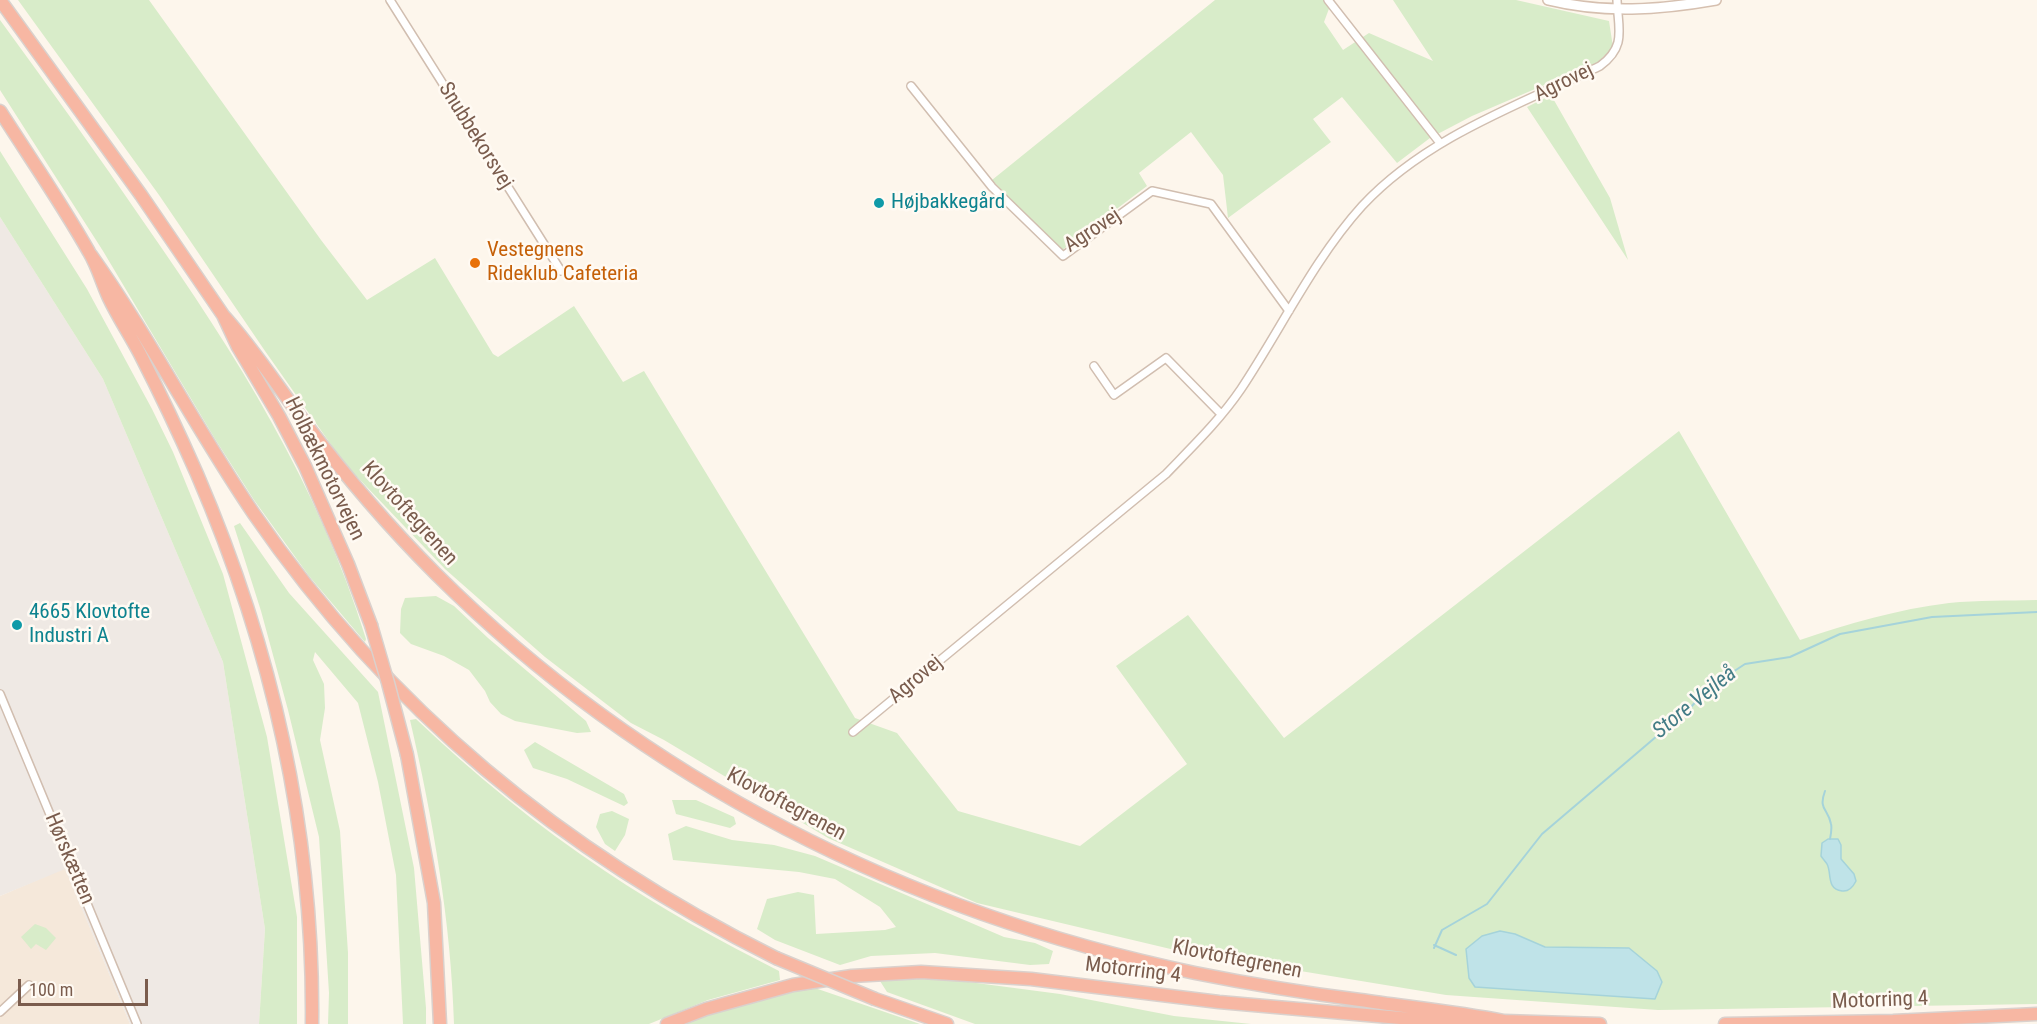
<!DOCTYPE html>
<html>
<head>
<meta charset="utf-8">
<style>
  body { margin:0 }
  #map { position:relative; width:2037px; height:1024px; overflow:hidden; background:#fdf6ec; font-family:"Roboto Condensed",sans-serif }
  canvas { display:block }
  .scale { position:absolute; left:18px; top:979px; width:130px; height:27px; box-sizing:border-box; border:3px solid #7a5c4d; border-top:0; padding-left:8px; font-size:18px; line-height:21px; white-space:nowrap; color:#7a5c4d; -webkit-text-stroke:4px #fffaf3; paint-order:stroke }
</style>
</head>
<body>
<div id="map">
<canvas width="2037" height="1024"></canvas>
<div class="scale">100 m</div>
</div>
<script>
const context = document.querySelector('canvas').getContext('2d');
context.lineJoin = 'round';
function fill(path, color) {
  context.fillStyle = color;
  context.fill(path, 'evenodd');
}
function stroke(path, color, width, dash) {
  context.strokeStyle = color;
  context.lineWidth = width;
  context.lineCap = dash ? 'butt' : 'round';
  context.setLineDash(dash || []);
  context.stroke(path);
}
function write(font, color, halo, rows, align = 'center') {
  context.font = font + ' "Roboto Condensed",sans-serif';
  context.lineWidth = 5;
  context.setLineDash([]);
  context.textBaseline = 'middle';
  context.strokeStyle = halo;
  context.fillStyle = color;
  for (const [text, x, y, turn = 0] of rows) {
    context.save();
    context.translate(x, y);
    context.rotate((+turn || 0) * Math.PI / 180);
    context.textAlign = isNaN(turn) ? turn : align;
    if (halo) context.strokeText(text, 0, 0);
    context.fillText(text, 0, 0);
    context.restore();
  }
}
const residential = new Path2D(`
  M65,868L130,1024H0V896Z`);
const industrial = new Path2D(`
  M0,217L103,379L223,662L265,929L259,1024H130L65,869L0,896Z`);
const green = new Path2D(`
  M18,0H149L321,240L367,300L435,258L493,354L498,357L574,306L623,382L644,371L855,718L897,733L958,811L1080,846L1187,764L1116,666L1188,615L1284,738L1679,431L1800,640C1848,624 1898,609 1949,603C1978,600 2008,601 2037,600V1004L1658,1010L1446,995L1179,951L977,903L828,838L664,740L631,723L545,657L445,569L344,463L265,351L159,195Z
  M1215,0H1325L1330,6L1324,22L1343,50L1369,33L1433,61L1393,0H1516L1609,21L1613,47L1598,62L1472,116L1430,138L1397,163L1342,97L1313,119L1331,142L1228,218L1223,175L1191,132L1139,173L1147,186L1061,251L992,180Z
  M0,20C49,87 98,155 145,224C236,354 319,486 366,639L365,642L309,576L254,500L215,439L103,251L0,90Z
  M1551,95L1610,198L1628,260L1527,107Z
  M0,151L87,289L152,409L173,452L223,574L267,737L297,917V1024H259L265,929L223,662L103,379L0,217Z
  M240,523L289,593L378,692L414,868L426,1008V1024H403L396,875L378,782L358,703L315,652L313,660L324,684L325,708L320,740L340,831L348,953V1024H328L329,993L319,837L288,710L261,611L234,526Z
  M436,596L454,606L488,638L586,721L591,732L577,733L515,721L501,714L490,702L485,691L469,670L444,656L411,644L400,633L401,609L405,598Z
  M416,719C474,774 537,826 605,871C660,908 720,941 779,971L780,980L708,1000L649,1024H454C451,921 433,820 410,720Z
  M535,742L624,794L628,803L624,806L567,779L533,768L524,750Z
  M672,800H696L734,817L736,824L730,828L676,814Z
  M612,811L629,819L625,835L615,851L605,844L596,827L600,814Z
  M686,826L732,840L774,845L815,856L1004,937L1035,943L1053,951L1049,964L1030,965L935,953L871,956L840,965L775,940L757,929L767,899L798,892L814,895L816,934L885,930L896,927L880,907L835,879L799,872L673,860L668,834Z
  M35,924L46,928L56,938L46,950L36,944L31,949L21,937Z
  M938,978L1060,994L1174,1016L1251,1024H975L887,992L880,981Z
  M812,987L920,1024H682L753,1000Z`);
const water = new Path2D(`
  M1828,839H1838L1841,845V859L1854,874L1856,881C1853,887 1849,892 1842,891C1826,889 1832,873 1827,864C1825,861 1823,859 1821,856L1822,843Z
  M1500,931L1515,934L1545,947L1629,948L1657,971L1662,982L1655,999L1475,987L1469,978L1466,949L1482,936Z`);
const stream = new Path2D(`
  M1825,791C1818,810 1828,808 1831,824C1832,828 1831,834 1830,839
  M1434,945L1456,955
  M1434,948L1442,930L1487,904L1542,834L1691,707L1707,689L1745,664L1790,657L1840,634L1932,617L2037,612`);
const street = new Path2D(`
  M390,0L561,271
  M1328,0L1440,143
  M911,86L992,187L1063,256L1152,191L1211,204L1289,311
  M1094,366L1114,395L1166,358L1221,414
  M0,694L137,1024
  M853,732L1166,474C1192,447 1220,420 1241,389C1281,329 1314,259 1362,206C1425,138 1518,105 1600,66C1627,46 1618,29 1617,0
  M0,1012L29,985`);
const secondary = new Path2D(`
  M1548,0C1605,14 1659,10 1716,0`);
const highway = new Path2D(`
  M0,0L141,195L223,315L238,347L279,416L305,466L348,564L371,625
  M0,111C30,158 62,204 89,252C98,267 102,283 109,298C118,317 130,335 140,354C160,393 179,433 197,474C272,648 314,834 312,1024
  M91,255C150,338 196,429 254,514C389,710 563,852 776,958
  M223,315C254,349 278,387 306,424C346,477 389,527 436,574C644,781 908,913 1195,973C1250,984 1305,993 1360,1000C1408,1007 1456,1012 1504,1021
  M407,755L434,903L440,1024
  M875,999L947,1024
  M667,1024L706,1009L793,985L852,976L921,972L1031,979L1219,1002L1457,1023L1504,1021L1600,1024
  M1725,1024L1893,1021L2037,1014`);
const highwayBridge = new Path2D(`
  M371,625L388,683L407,755
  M776,958L875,999`);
const markers = [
  [879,203,6,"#0f9aa8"],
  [475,263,6,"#e8710a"],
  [17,625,6,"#0f9aa8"]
];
const streetNames = [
  ["Agrovej",1564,83,-26],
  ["Snubbekorsvej",475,136,58],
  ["Agrovej",1093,231,-33],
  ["Holbækmotorvejen",324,469,64],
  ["Klovtoftegrenen",409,514,48],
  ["Agrovej",916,680,-40],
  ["Klovtoftegrenen",786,805,28],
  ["Hørskætten",69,859,67],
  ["Klovtoftegrenen",1237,960,11],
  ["Motorring 4",1133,971,7],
  ["Motorring 4",1880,1001,-2]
];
const cultureNames = [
  ["Højbakkegård",891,203],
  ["4665 Klovtofte",29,613],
  ["Industri A",29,637]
];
const foodNames = [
  ["Vestegnens",487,251],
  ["Rideklub Cafeteria",487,275]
];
const waterNames = [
  ["Store Vejleå",1695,703,-39]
];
fill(residential, '#f5e8da');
fill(industrial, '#efe9e4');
fill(green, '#d8ecc9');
fill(water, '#bfe3e8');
stroke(water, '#a5d3da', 1.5);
stroke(stream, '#a5d3da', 2);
stroke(street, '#d1beb0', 10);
stroke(secondary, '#d6c0b0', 12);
stroke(highway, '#dad1cd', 15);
stroke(street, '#fff', 7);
stroke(secondary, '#fff', 9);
stroke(highway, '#f7b7a3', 12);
stroke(highwayBridge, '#dad1cd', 15, []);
stroke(highwayBridge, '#f7b7a3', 12);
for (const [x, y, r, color] of markers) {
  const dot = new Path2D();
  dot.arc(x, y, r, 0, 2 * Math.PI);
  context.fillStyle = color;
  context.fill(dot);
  stroke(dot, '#fffaf3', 2);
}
write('21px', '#7a5c4d', '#fffaf3', streetNames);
write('21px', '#0d838f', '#fffaf3', cultureNames, 'left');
write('21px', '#c56008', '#fffaf3', foodNames, 'left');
write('italic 22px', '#437c86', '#fffaf3', waterNames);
</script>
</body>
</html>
